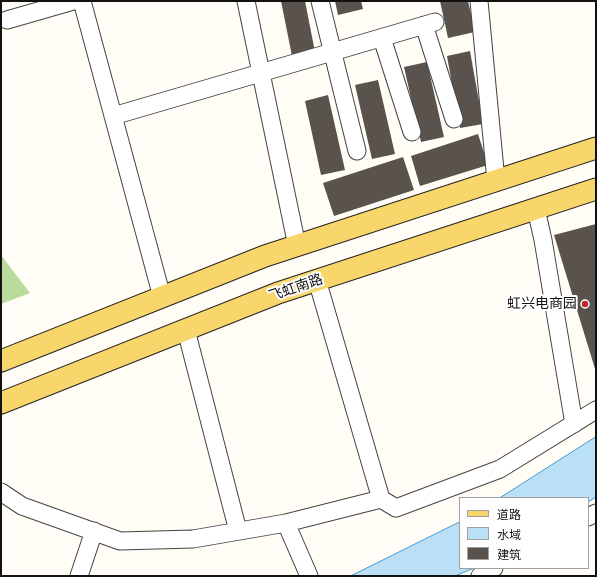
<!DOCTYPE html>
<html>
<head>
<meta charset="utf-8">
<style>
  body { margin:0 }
  #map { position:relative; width:597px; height:577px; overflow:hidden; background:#fffdf5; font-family:"Roboto Serif","Noto Sans SC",serif }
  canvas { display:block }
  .frame { position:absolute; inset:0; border:2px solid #111; pointer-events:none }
  .legend { position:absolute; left:459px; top:497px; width:130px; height:72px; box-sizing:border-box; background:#fff; border:1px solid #a0a0a0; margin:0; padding:5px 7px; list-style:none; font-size:12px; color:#111 }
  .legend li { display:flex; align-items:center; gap:8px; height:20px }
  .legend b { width:20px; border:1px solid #a0a0a0 }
</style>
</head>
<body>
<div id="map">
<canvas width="597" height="577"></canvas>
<div class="frame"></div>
<ul class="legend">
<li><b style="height:5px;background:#f9d66b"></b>道路</li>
<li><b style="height:11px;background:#b9e0f7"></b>水域</li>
<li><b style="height:11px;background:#5a524d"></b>建筑</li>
</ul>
</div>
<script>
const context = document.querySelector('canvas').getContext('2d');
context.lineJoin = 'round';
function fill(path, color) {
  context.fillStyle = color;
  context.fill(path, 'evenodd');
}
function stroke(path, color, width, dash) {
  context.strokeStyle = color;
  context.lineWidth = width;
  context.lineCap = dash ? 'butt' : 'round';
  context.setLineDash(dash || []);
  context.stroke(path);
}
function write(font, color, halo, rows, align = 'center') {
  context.font = font + ' "Roboto Serif","Noto Sans SC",serif';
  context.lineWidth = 4;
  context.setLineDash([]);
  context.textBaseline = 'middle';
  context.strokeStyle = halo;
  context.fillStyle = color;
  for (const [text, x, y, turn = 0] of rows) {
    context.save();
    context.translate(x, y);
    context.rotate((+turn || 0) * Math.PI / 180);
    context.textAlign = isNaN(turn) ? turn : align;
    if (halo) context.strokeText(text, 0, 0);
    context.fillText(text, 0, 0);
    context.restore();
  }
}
const forest = new Path2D(`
  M1,255L30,293L1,304Z`);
const water = new Path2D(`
  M596,437V497L588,502V498H500Z
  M460,522V568H474L455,576H351Z`);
const building = new Path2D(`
  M281,1H305L315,52L292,56Z
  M335,1H361L363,9L338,15Z
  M440,1H468L475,32L448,38Z
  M470,51L483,124L460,128L447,56Z
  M427,62L444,137L421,142L404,67Z
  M378,80L395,154L372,159L355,85Z
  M328,95L345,170L321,175L305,101Z
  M478,134L488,165L420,186L411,156Z
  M403,157L414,190L334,216L323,183Z
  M596,224V372L554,235Z`);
const minor = new Path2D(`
  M82,1L162,297
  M246,1L297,246
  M320,1L357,151
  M479,1L496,181
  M7,20L73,1
  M424,25L454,119
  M382,38L412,132
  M113,116L435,22
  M536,209L543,240L574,424
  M186,330L238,531
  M1,492L22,506L120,541L193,539L286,523L381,499L317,280
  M381,499L396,508L500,469L596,410
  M588,517L596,513
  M286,523L309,576
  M79,576L94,531
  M480,576L494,568`);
const major = new Path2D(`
  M1,361L265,256L596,148
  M1,403L278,293L596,189`);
const markers = [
  [585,304,4,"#c4262e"]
];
const streetNames = [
  ["飞虹南路",296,288,-19]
];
const poiNames = [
  ["虹兴电商园",577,304]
];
fill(forest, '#b9dc9c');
fill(water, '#b9e0f7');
stroke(water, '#3f96cf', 1);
fill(building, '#5a524d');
stroke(minor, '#444', 19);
stroke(major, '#222', 23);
stroke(minor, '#fff', 17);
stroke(major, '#f9d66b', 21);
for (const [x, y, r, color] of markers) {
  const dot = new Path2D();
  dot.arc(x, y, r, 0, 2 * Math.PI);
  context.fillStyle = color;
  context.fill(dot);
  stroke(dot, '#fff', 1.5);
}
write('14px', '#111', '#fff', streetNames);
write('14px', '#111', '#fff', poiNames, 'right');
</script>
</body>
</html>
